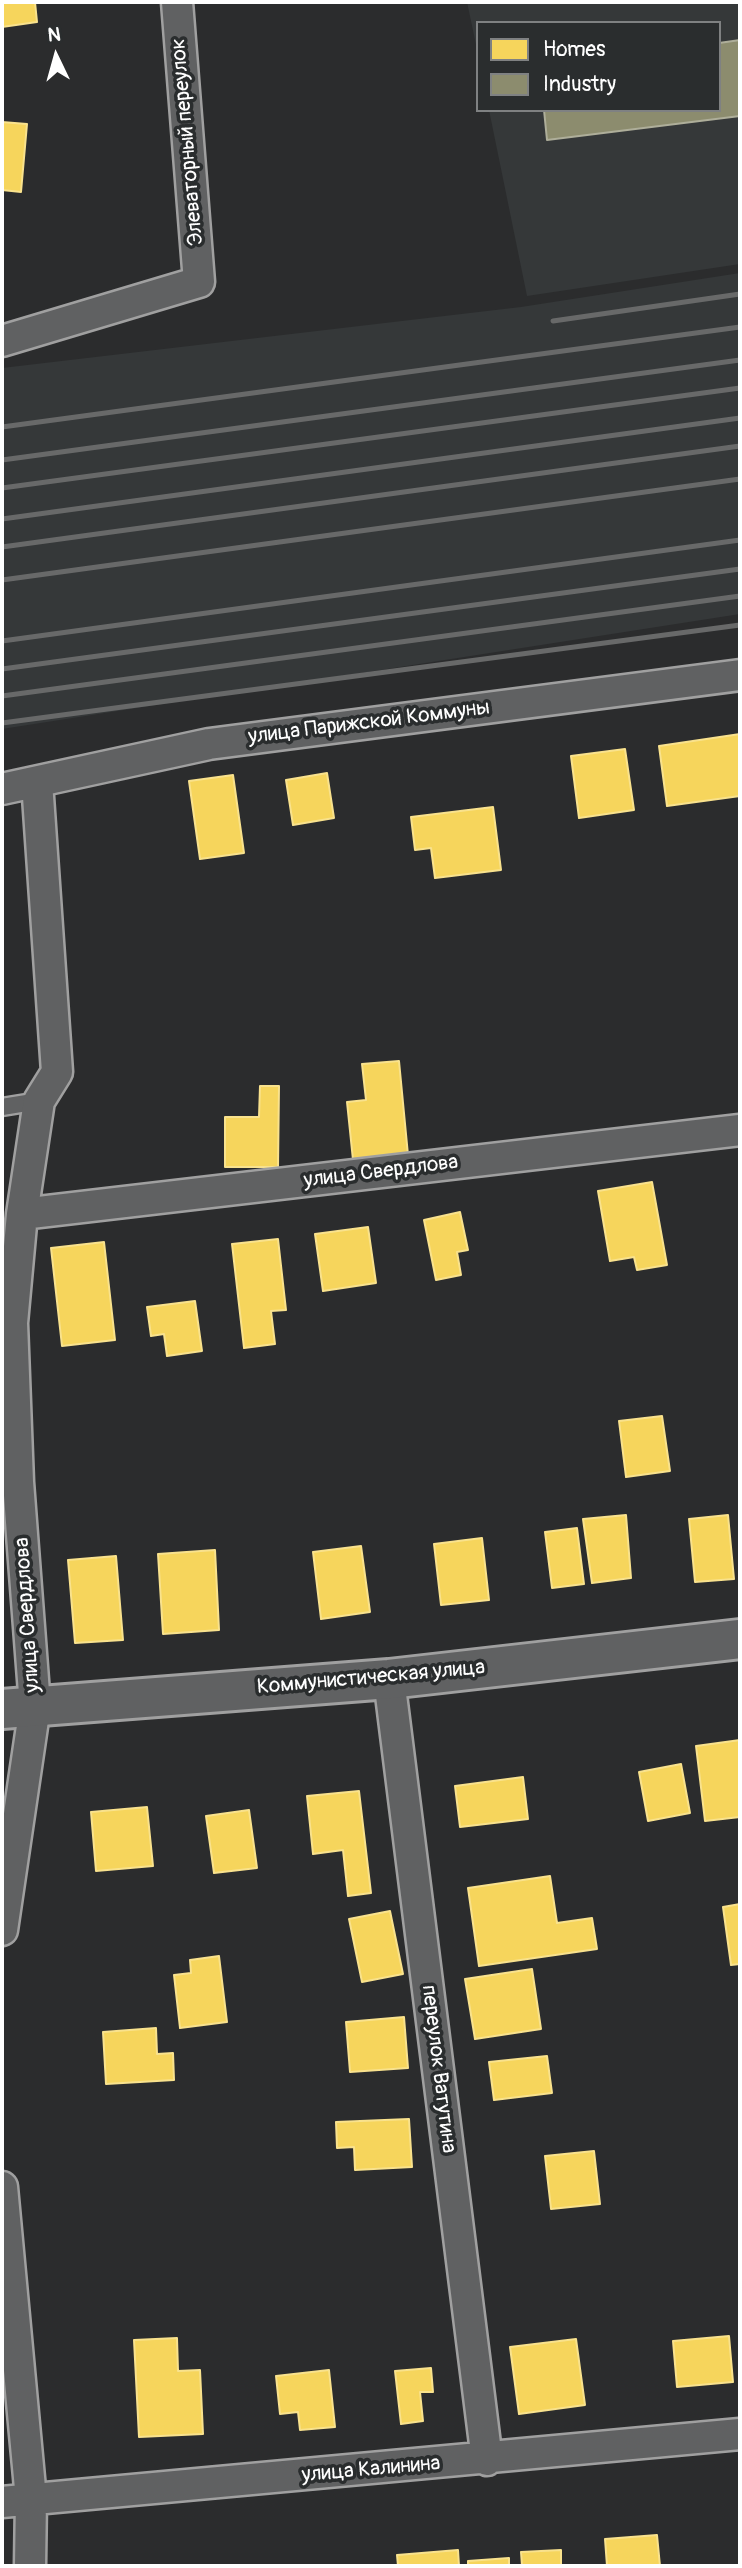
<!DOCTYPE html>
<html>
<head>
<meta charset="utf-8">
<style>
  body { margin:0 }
  #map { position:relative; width:742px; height:2568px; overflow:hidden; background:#2b2c2d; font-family:Pangolin,sans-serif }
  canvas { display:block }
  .frame { position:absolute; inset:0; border:4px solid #fff; pointer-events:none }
  .legend { position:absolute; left:476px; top:21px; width:245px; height:91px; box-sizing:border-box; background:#2a2d2e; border:2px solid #7f8182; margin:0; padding:9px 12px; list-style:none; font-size:21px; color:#fff }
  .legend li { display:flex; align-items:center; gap:14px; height:35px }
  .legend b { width:35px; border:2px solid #7f8182 }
  .north { position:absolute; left:21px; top:21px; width:70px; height:70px; -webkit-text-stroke:5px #2a2d2e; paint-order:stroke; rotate:355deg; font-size:19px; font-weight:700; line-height:28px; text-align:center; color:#fff }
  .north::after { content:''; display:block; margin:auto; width:24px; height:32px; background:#fff; clip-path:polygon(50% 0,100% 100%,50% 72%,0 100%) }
</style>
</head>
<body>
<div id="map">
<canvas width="742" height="2568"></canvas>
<div class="frame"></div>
<ul class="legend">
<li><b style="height:19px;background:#f6d55c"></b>Homes</li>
<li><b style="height:19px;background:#8c8c6e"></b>Industry</li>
</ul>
<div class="north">N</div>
</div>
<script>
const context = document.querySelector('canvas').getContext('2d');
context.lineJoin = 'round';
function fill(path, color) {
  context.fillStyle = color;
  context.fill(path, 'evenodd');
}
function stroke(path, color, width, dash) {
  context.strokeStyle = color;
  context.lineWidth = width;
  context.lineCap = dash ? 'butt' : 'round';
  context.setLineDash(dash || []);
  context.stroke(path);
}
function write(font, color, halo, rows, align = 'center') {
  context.font = font + ' Pangolin,sans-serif';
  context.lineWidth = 7;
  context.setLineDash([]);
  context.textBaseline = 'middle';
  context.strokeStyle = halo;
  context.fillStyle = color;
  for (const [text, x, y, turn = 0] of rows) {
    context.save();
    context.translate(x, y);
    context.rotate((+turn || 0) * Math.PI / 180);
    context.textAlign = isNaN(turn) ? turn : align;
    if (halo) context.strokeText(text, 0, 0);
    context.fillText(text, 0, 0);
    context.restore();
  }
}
const built = new Path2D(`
  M467,2H740V264L527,296L489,110H719V23H478V54Z
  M740,273V614L2,729V368L521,307Z`);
const homes = new Path2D(`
  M2,2H35L37,22L2,27Z
  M2,122L27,124L21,192L2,190Z
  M740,734V796L667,806L659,746Z
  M625,749L634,810L579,818L571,756Z
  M327,773L334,818L293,825L286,780Z
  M233,775L244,853L200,859L189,781Z
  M493,807L501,870L435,878L431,848L415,850L411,817Z
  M399,1061L408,1155L353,1160L347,1102L366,1100L362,1064Z
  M260,1086H279L278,1167H225V1117H259Z
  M652,1182L667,1265L637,1270L634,1257L610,1261L598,1191Z
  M460,1212L468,1250L457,1252L461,1275L436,1280L424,1220Z
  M368,1227L376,1283L323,1291L315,1234Z
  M278,1239L286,1310L271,1311L275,1344L244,1348L232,1244Z
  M104,1242L115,1340L62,1346L51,1248Z
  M195,1301L202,1351L167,1356L164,1334L151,1336L147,1307Z
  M662,1416L670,1471L626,1477L619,1421Z
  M626,1515L631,1578L592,1583L583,1519Z
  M728,1515L734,1579L695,1582L689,1519Z
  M577,1528L584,1584L552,1588L545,1532Z
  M482,1538L489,1600L441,1605L434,1544Z
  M361,1546L370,1612L321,1619L313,1552Z
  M215,1550L219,1630L163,1634L158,1554Z
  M116,1556L123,1640L75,1643L68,1560Z
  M740,1740V1817L705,1821L696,1746Z
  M681,1764L690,1813L648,1821L639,1772Z
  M523,1777L528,1819L460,1827L455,1786Z
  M359,1791L371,1893L348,1896L343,1850L313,1854L307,1796Z
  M147,1807L153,1866L96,1871L91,1812Z
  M249,1810L257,1868L214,1873L206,1816Z
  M550,1876L557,1923L592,1918L597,1949L479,1966L468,1888Z
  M740,1904V1964L731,1965L723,1907Z
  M390,1911L403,1974L362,1982L349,1919Z
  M219,1956L227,2022L180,2028L174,1975L191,1973L190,1960Z
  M532,1969L541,2029L475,2039L465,1979Z
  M404,2017L408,2068L350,2072L346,2022Z
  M156,2028L157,2054L173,2053L174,2080L106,2084L103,2032Z
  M547,2056L552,2093L494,2100L489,2062Z
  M409,2119L412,2167L355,2170L354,2147L337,2148L336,2122Z
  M594,2151L600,2204L551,2209L545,2156Z
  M729,2336L733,2382L677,2387L673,2341Z
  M177,2338L178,2371L200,2370L203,2434L139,2437L134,2340Z
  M576,2339L585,2405L519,2414L510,2347Z
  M431,2368L433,2392H420L423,2421L401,2424L395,2371Z
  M329,2370L335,2427L300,2430L298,2412L280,2414L276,2376Z
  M657,2535L660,2566H607L605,2539Z
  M458,2550L459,2566H398L397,2555Z
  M561,2550V2566H522L521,2552Z
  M509,2558V2566H468V2561Z`);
const industry = new Path2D(`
  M740,40V116L547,140L544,110H719V43Z`);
const lane = new Path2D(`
  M2,1107L39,1101`);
const street = new Path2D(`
  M2,341L199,282L177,2
  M2,789L209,744L740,675
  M22,1214L740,1130
  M389,1679L487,2460
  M2,1930L35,1706L18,1482L12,1323L22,1214L39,1101L57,1072L37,782
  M2,2187L31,2499L30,2566
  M2,2502L740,2434`);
const secondary = new Path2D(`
  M2,1709L389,1679L740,1639`);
const rail = new Path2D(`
  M553,321L740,294
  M2,427L740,327
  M2,460L740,360
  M2,488L740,388
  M2,519L740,418
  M2,547L740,446
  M2,580L740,479
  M2,641L740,540
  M2,669L740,569
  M2,696L740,596
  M2,723L740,625`);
const streetNames = [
  ["Элеваторный переулок",188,142,-95],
  ["улица Парижской Коммуны",369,723,-7],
  ["улица Свердлова",381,1172,-7],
  ["улица Свердлова",28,1615,-94],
  ["Коммунистическая улица",371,1678,-5],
  ["переулок Ватутина",438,2069,83],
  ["улица Калинина",371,2470,-5]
];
fill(built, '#353839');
fill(homes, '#f6d55c');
stroke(homes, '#f9e28d', 2);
fill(industry, '#8c8c6e');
stroke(industry, '#aeae9a', 2);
stroke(lane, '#a0a0a0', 21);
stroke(street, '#a0a0a0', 35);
stroke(secondary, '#a0a0a0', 44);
stroke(lane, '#606162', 16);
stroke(street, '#606162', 30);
stroke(secondary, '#606162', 38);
stroke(rail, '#686969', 5);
write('21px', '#fff', '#2a2d2e', streetNames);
</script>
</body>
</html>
